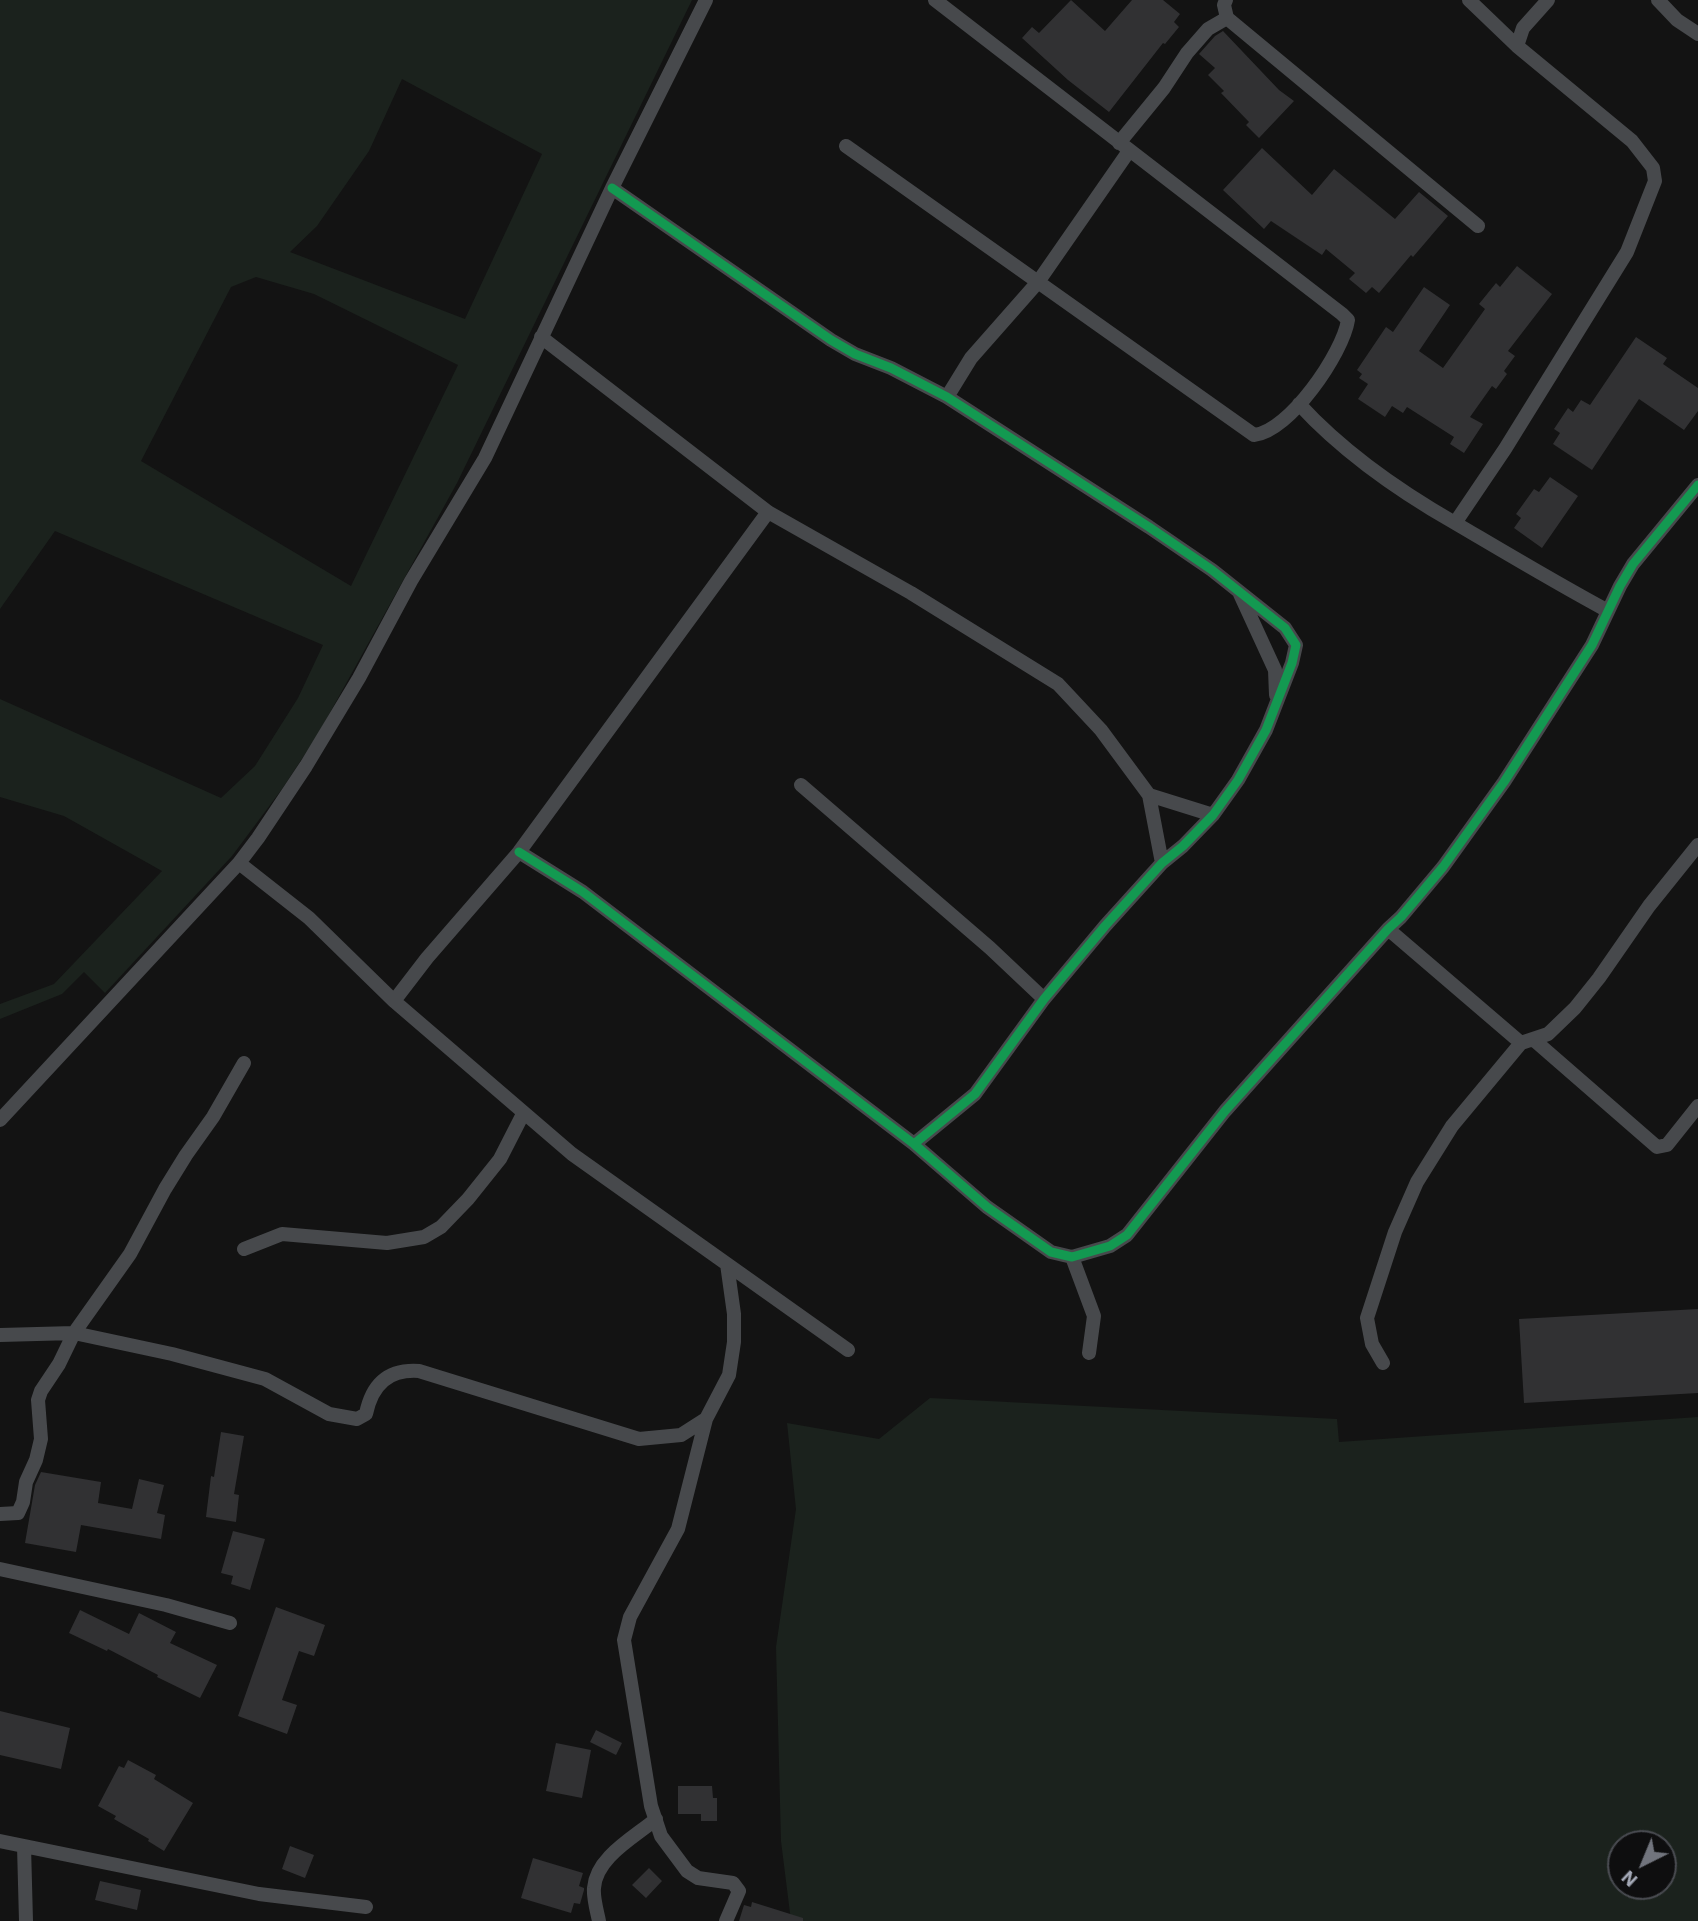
<!DOCTYPE html>
<html>
<head>
<meta charset="utf-8">
<style>
  body { margin:0 }
  #map { position:relative; width:1698px; height:1921px; overflow:hidden; background:#131313; font-family:"IBM Plex Sans",sans-serif }
  canvas { display:block }
  .north { position:absolute; left:1607px; top:1830px; width:70px; height:70px; box-sizing:border-box; background:#0e0e0f; border:2px solid #4a4c52; border-radius:50%; rotate:223deg; font-size:19px; font-weight:700; line-height:28px; text-align:center; color:#a3a8b6 }
  .north::after { content:''; display:block; margin:auto; width:24px; height:32px; background:#71747d; clip-path:polygon(50% 0,100% 100%,50% 72%,0 100%) }
</style>
</head>
<body>
<div id="map">
<canvas width="1698" height="1921"></canvas>
<div class="north">N</div>
</div>
<script>
const context = document.querySelector('canvas').getContext('2d');
context.lineJoin = 'round';
function fill(path, color) {
  context.fillStyle = color;
  context.fill(path, 'evenodd');
}
function stroke(path, color, width, dash) {
  context.strokeStyle = color;
  context.lineWidth = width;
  context.lineCap = dash ? 'butt' : 'round';
  context.setLineDash(dash || []);
  context.stroke(path);
}
const green = new Path2D(`
  M0,0H692L457,483L317,736L282,789L232,856L105,993L84,972L62,994L0,1019V1004L54,984L162,871L64,816L0,797V699L221,798L255,766L298,698L323,645L55,531L0,609ZM402,79L542,154L465,319L290,252L317,226L369,151ZM256,277L314,294L458,365L351,586L141,461L231,287Z
  M930,1398L1337,1419L1339,1442L1698,1417V1921H791L781,1841L776,1647L796,1509L787,1423L879,1439ZM1621,1844H1663V1886H1621Z`);
const building = new Path2D(`
  M1071,0L1105,31L1132,0H1163L1180,14L1174,22L1179,27L1165,44L1163,43L1109,112L1068,80L1022,38L1032,27L1039,33Z
  M1223,31L1279,90L1294,101L1259,138L1246,125L1249,122L1221,93L1224,91L1208,75L1215,68L1199,54L1215,36Z
  M1262,148L1312,195L1334,169L1395,219L1419,192L1448,216L1413,257L1411,255L1379,293L1372,287L1366,293L1349,279L1355,273L1326,249L1322,255L1271,221L1264,229L1223,190Z
  M1517,266L1552,294L1508,351L1515,356L1504,371L1507,374L1496,389L1492,386L1470,417L1483,424L1464,453L1450,444L1454,437L1407,407L1403,413L1392,406L1385,417L1358,399L1368,384L1359,378L1362,374L1357,370L1386,327L1393,332L1424,287L1450,305L1419,351L1443,368L1485,309L1479,304L1496,283L1500,287Z
  M1636,337L1667,358L1663,364L1698,388V411L1684,430L1639,399L1592,470L1553,444L1560,433L1554,429L1568,408L1573,412L1581,400L1590,405Z
  M1550,477L1578,496L1542,548L1514,528L1521,518L1516,514L1534,489L1539,492Z
  M1698,1309V1393L1524,1403L1519,1319Z
  M221,1432L244,1436L234,1494L239,1495L236,1522L206,1517L211,1476L214,1477Z
  M41,1472L101,1482L98,1503L132,1509L139,1479L164,1485L157,1513L165,1515L161,1539L81,1525L76,1552L25,1543L35,1485Z
  M233,1531L265,1539L250,1590L231,1584L233,1576L221,1573Z
  M276,1607L325,1625L314,1656L299,1651L282,1700L297,1705L287,1734L238,1716Z
  M80,1610L129,1634L139,1613L176,1632L170,1643L217,1665L200,1698L157,1677L158,1675L108,1649L107,1651L69,1633Z
  M0,1711L70,1728L61,1769L0,1755Z
  M596,1730L622,1743L616,1755L590,1742Z
  M556,1743L591,1750L582,1798L546,1791Z
  M128,1760L156,1775L154,1779L193,1803L164,1851L148,1841L149,1839L114,1819L116,1816L98,1806L119,1766L124,1768Z
  M678,1786H712L713,1798H717V1821H701V1814H678Z
  M290,1846L314,1855L305,1878L282,1869Z
  M533,1858L583,1873L579,1886L584,1888V1890L580,1904L574,1903L571,1913L521,1898Z
  M649,1868L662,1881L646,1898L632,1885Z
  M100,1881L141,1890L137,1910L95,1900Z
  M752,1902L803,1918V1921H739L744,1905L751,1907Z`);
const minor = new Path2D(`
  M1658,0L1677,20L1698,34
  M1227,18L1478,226
  M1517,46L1523,28L1548,0
  M1119,143L1164,88L1187,53L1208,29L1227,18L1224,5L1226,0
  M846,146L1254,435C1289,432 1343,353 1348,320L1342,314L935,0
  M612,188L831,340L855,354L891,368L947,397L1149,527L1212,570L1285,628L1296,645L1292,663L1266,730L1238,780L1213,815L1183,846L1162,863L1105,926L1044,999L975,1094L914,1144
  M541,337L768,512L911,593L1058,684L1101,730L1149,795L1213,815
  M947,397L971,358L1038,282L1129,151
  M1299,404C1343,452 1399,491 1455,523C1506,553 1556,583 1608,611
  M1455,523L1505,449L1627,252L1655,181L1653,168L1632,141L1517,46L1469,0
  M1240,594L1275,670L1276,695
  M801,785L990,948L1044,999
  M1149,795L1162,863
  M519,852L583,892L914,1144L987,1207L1051,1252L1072,1257L1110,1246L1127,1235L1225,1111L1388,929L1401,917L1443,867L1504,782L1592,645L1620,586L1633,564L1698,485
  M239,863L309,918L394,1001L572,1154L848,1350
  M1388,929L1521,1043
  M394,1001L427,958L519,852L768,512
  M1534,1040L1657,1147L1667,1145L1698,1106
  M0,1120L239,863L258,838L306,766L359,678L411,581L485,458L612,188L706,0
  M244,1249L282,1234L387,1243L424,1237L441,1227L468,1199L500,1159L523,1114
  M1072,1257L1094,1316L1089,1353
  M0,1335L74,1333L172,1354L265,1379L329,1414L357,1419L366,1414C372,1384 389,1369 419,1371L639,1439L681,1435L706,1419L729,1375L734,1342V1314L727,1264
  M1383,1363L1372,1344L1367,1318L1395,1232L1417,1182L1452,1126L1521,1043L1548,1034L1575,1008L1599,978L1649,906L1698,845
  M706,1419L678,1529L630,1617L624,1640L651,1806L661,1836L687,1871L698,1878L733,1883L739,1891L726,1921
  M0,1514L18,1513L23,1502L26,1482L36,1460L41,1439L38,1400L41,1391L59,1364L74,1333L130,1254L165,1189L186,1155L213,1117L244,1063
  M0,1569L166,1605L230,1623
  M0,1841L259,1894L366,1907
  M24,1846L26,1921
  M599,1921C597,1911 593,1898 594,1888C596,1857 635,1837 656,1819`);
const cycleway = new Path2D(`
  M612,188L831,340L855,354L891,368L947,397L1149,527L1212,570L1285,628L1296,645L1292,663L1266,730L1238,780L1213,815L1183,846L1162,863L1105,926L1044,999L975,1094L914,1144
  M519,852L583,892L914,1144L987,1207L1051,1252L1072,1257L1110,1246L1127,1235L1225,1111L1388,929L1401,917L1443,867L1504,782L1592,645L1620,586L1633,564L1698,485`);
fill(green, '#1b221d');
fill(building, '#313133');
stroke(minor, '#47494c', 14);
stroke(cycleway, '#139951', 9);
</script>
</body>
</html>
